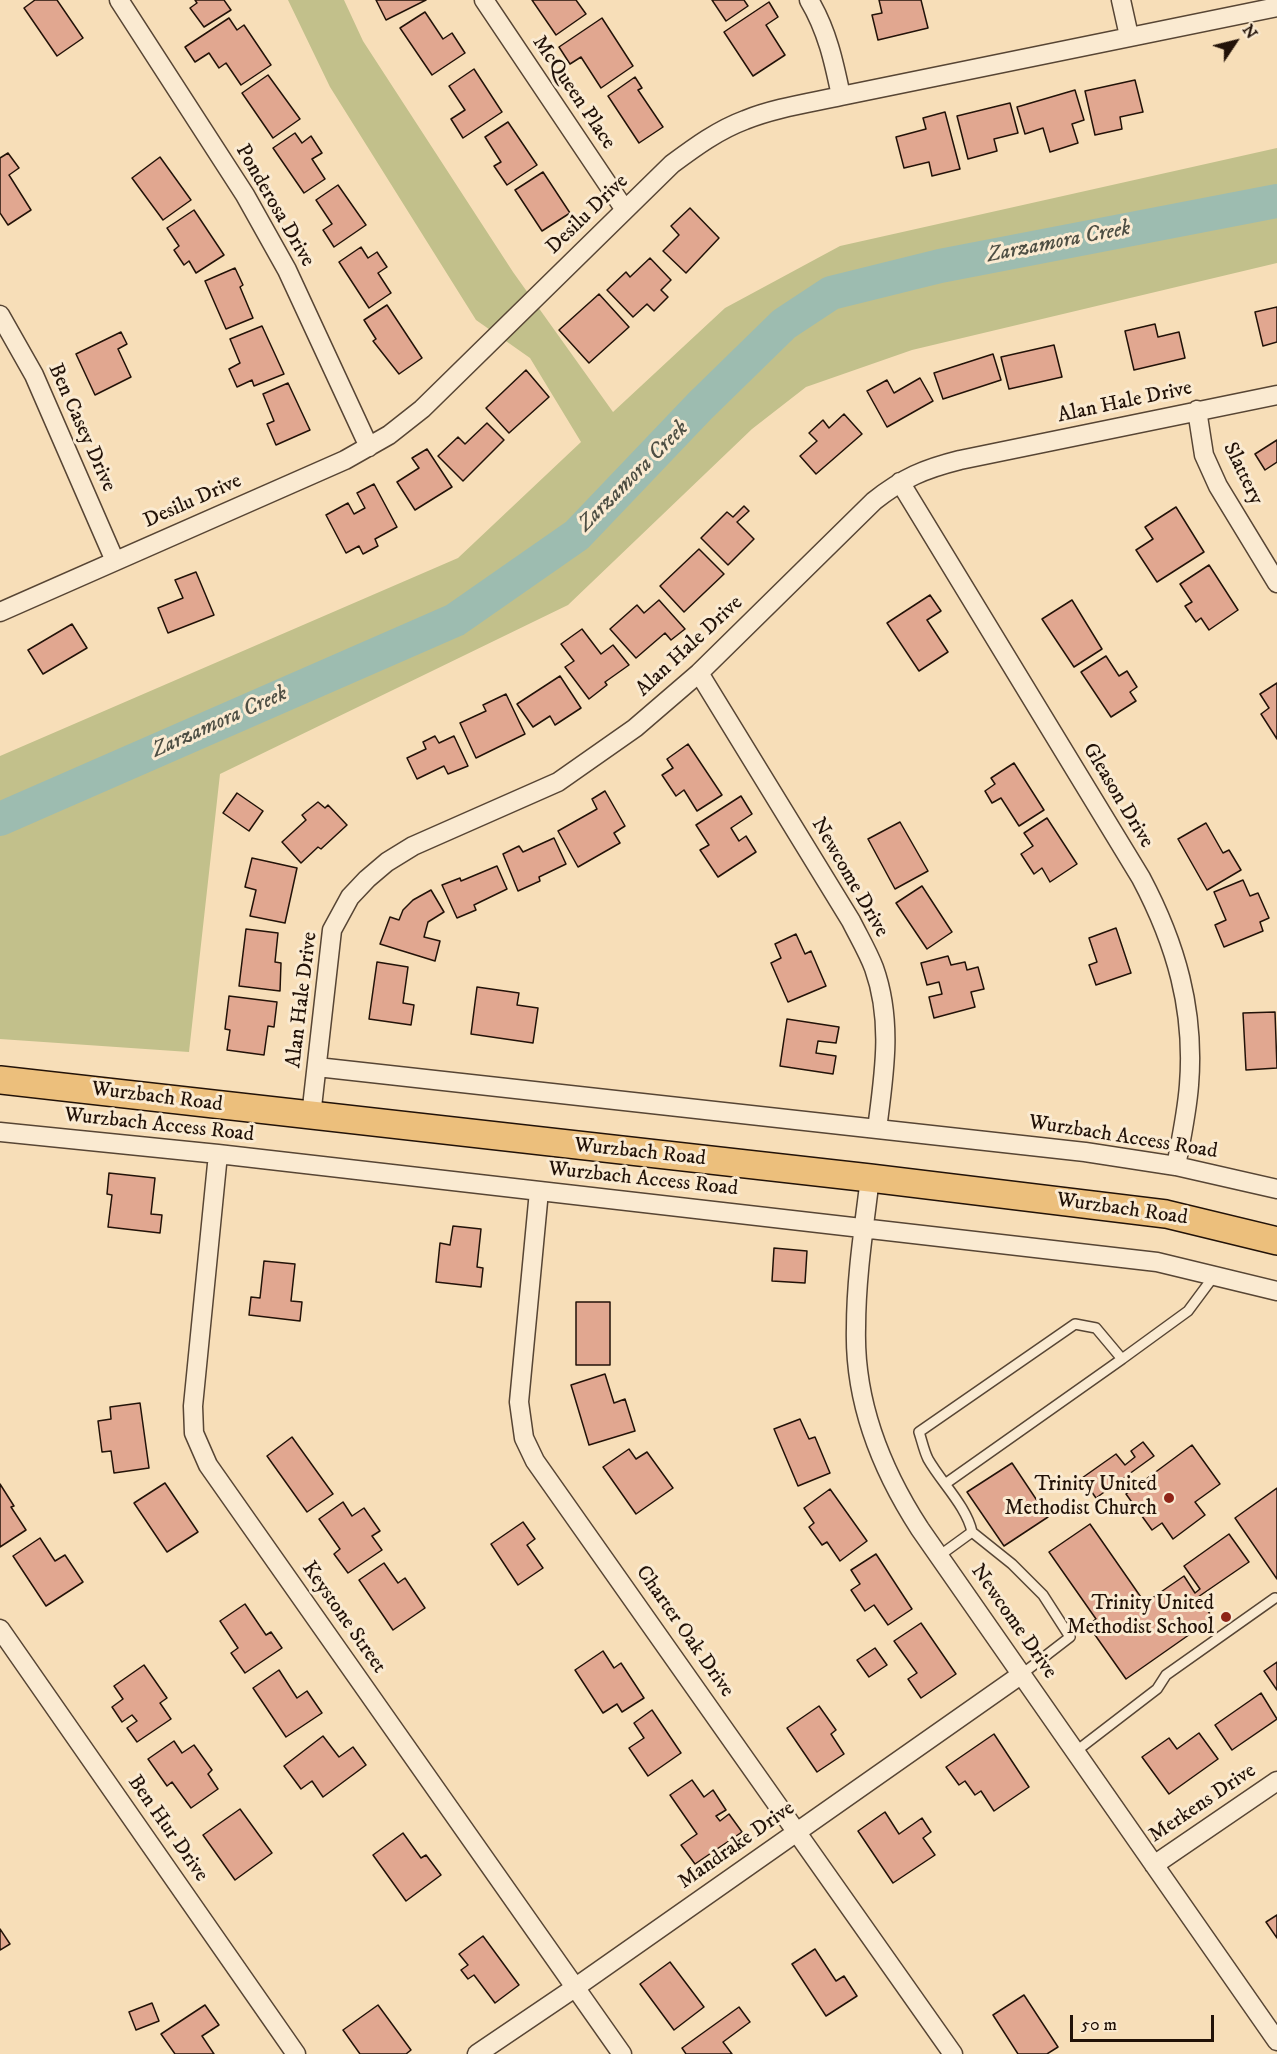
<!DOCTYPE html>
<html>
<head>
<meta charset="utf-8">
<style>
  body { margin:0 }
  #map { position:relative; width:1277px; height:2054px; overflow:hidden; background:#f7deb8; font-family:"IM FELL DW Pica",serif }
  canvas { display:block }
  .north { position:absolute; left:1205px; top:12px; width:60px; height:60px; -webkit-text-stroke:4px #faead1; paint-order:stroke; rotate:55deg; font-size:16px; font-weight:700; line-height:24px; text-align:center; color:#221208 }
  .north::after { content:''; display:block; margin:auto; width:21px; height:27px; background:#221208; clip-path:polygon(50% 0,100% 100%,50% 72%,0 100%) }
  .scale { position:absolute; left:1070px; top:2015px; width:144px; height:27px; box-sizing:border-box; border:3px solid #221208; border-top:0; padding-left:8px; font-size:18px; line-height:21px; white-space:nowrap; color:#221208; -webkit-text-stroke:4px #faead1; paint-order:stroke }
</style>
</head>
<body>
<div id="map">
<canvas width="1277" height="2054"></canvas>
<div class="north">N</div>
<div class="scale">50 m</div>
</div>
<script>
const context = document.querySelector('canvas').getContext('2d');
context.lineJoin = 'round';
function fill(path, color) {
  context.fillStyle = color;
  context.fill(path, 'evenodd');
}
function stroke(path, color, width, dash) {
  context.strokeStyle = color;
  context.lineWidth = width;
  context.lineCap = dash ? 'butt' : 'round';
  context.setLineDash(dash || []);
  context.stroke(path);
}
function write(font, color, halo, rows, align = 'center') {
  context.font = font + ' "IM FELL DW Pica",serif';
  context.lineWidth = 6;
  context.setLineDash([]);
  context.textBaseline = 'middle';
  context.strokeStyle = halo;
  context.fillStyle = color;
  for (const [text, x, y, turn = 0] of rows) {
    context.save();
    context.translate(x, y);
    context.rotate((+turn || 0) * Math.PI / 180);
    context.textAlign = isNaN(turn) ? turn : align;
    if (halo) context.strokeText(text, 0, 0);
    context.fillText(text, 0, 0);
    context.restore();
  }
}
const green = new Path2D(`
  M288,0H344L363,41L513,272L613,412L725,308L840,246L1277,148V263L912,350L806,387L752,429L568,605L220,774L189,1052L0,1039V756L458,558L581,442L530,358L476,320L330,87Z`);
const river = new Path2D(`
  M0,819L455,620L577,535L700,406L784,324L831,293L940,266L1277,201`);
const building = new Path2D(`
  M35,0H57L83,38L57,56L24,8Z
  M195,0H224L231,10L204,27L190,8L197,3Z
  M376,0H426L386,20Z
  M532,0H576L586,14L556,35Z
  M712,0H744L748,6L726,21Z
  M879,0H921L928,28L878,40L872,15L882,13Z
  M769,2L778,17L766,25L785,55L753,76L724,32Z
  M425,12L443,39L452,33L465,53L432,75L400,28Z
  M229,18L237,30L244,25L271,65L241,85L226,63L219,68L209,53L195,62L185,47Z
  M602,18L633,66L601,88L581,57L570,64L559,47Z
  M474,69L502,112L463,138L451,119L465,110L449,86Z
  M268,75L300,119L273,138L242,93Z
  M635,77L642,88L638,90L663,127L639,143L608,96Z
  M1135,80L1143,112L1120,117L1122,129L1095,135L1085,91Z
  M1075,90L1084,120L1072,124L1078,143L1050,152L1043,128L1025,134L1017,107Z
  M1010,103L1018,133L994,139L997,151L968,159L957,116Z
  M945,112L960,169L932,176L929,162L904,168L896,137L926,129L923,118Z
  M508,122L537,165L507,185L494,166L501,162L485,137Z
  M295,133L302,143L311,136L322,153L312,159L325,179L304,193L273,148Z
  M8,153L19,168L9,175L31,210L8,225L0,213V158Z
  M160,157L191,200L163,220L132,178Z
  M543,172L570,213L542,231L515,190Z
  M338,185L366,225L334,247L323,230L332,224L316,200Z
  M690,208L719,238L686,273L663,251L679,235L671,226Z
  M194,210L224,255L196,273L189,261L184,265L174,250L179,246L167,228Z
  M361,247L368,258L377,252L387,267L378,273L391,293L369,308L339,262Z
  M650,258L671,280L661,290L668,297L654,311L647,304L633,317L607,290L626,272L630,277Z
  M235,268L243,285L240,287L253,318L226,329L205,281Z
  M599,294L629,327L589,363L559,330Z
  M387,305L422,358L399,374L373,341L376,339L364,320Z
  M1277,307V342L1263,346L1255,312Z
  M1155,324L1158,337L1179,332L1185,358L1134,370L1125,331Z
  M262,326L284,374L254,386L252,380L237,387L229,369L240,363L230,339Z
  M121,332L127,344L118,349L131,377L95,395L76,354Z
  M1054,345L1062,377L1009,389L1001,357Z
  M993,354L1001,380L943,399L934,373Z
  M526,370L549,397L509,433L486,408Z
  M920,378L933,401L887,427L867,391L887,380L894,393Z
  M288,383L310,430L276,445L267,424L274,421L263,394Z
  M844,414L862,434L816,474L800,456L817,441L809,433L823,420L829,428Z
  M487,423L504,440L463,481L438,456L458,437L465,444Z
  M1277,440V462L1265,470L1255,454Z
  M427,449L452,487L415,510L397,482L419,468L412,458Z
  M374,484L397,527L375,539L378,546L363,554L359,546L346,553L326,515L348,503L354,514L365,508L357,493Z
  M744,506L749,511L737,522L754,539L728,565L701,538L727,512L733,517Z
  M1176,507L1204,552L1157,582L1136,550L1153,539L1145,527Z
  M699,549L724,574L684,612L660,586Z
  M1209,565L1238,610L1209,630L1201,618L1196,622L1185,606L1192,602L1180,584Z
  M196,572L214,615L168,633L158,608L183,598L175,580Z
  M930,595L941,611L927,620L948,652L919,671L887,623Z
  M659,600L685,629L671,640L665,633L636,658L610,629L637,605L644,613Z
  M1072,600L1102,649L1074,667L1042,619Z
  M72,624L87,648L43,674L28,650Z
  M582,629L601,654L613,645L629,665L605,682L607,685L589,699L565,667L574,661L561,644Z
  M1106,656L1119,676L1127,671L1137,687L1130,692L1136,701L1111,717L1081,672Z
  M560,676L581,708L555,725L550,716L533,727L517,704Z
  M1277,683V739L1261,714L1269,708L1260,694Z
  M506,694L525,734L476,758L460,723L486,711L483,705Z
  M435,736L439,743L454,736L468,766L448,774L444,766L417,779L407,758L426,749L423,742Z
  M688,744L722,795L697,811L684,790L676,796L662,775L673,768L667,759Z
  M1014,763L1044,810L1019,826L1001,798L992,803L985,791L995,784L991,778Z
  M605,791L625,826L614,833L620,843L578,867L558,831L597,809L592,799Z
  M237,793L263,811L249,831L223,813Z
  M741,796L752,814L731,828L739,841L746,836L756,852L718,877L700,850L709,845L696,825Z
  M318,802L325,808L328,805L347,825L321,849L318,847L301,863L282,842L306,820L302,815Z
  M1047,818L1077,864L1050,882L1042,868L1034,874L1021,854L1033,846L1024,833Z
  M900,822L928,871L895,889L868,839Z
  M1206,823L1223,853L1229,850L1241,870L1207,890L1178,839Z
  M554,838L566,864L539,877L540,881L518,891L503,854L519,846L523,852Z
  M252,858L297,868L285,923L250,916L256,890L245,887Z
  M497,866L507,889L474,905L476,910L457,918L442,885L460,878L461,881Z
  M1243,880L1250,896L1258,893L1269,918L1260,922L1263,931L1224,947L1215,925L1226,920L1214,892Z
  M922,886L952,932L927,949L896,903Z
  M431,890L444,912L428,922L424,937L440,941L435,961L380,944L390,917L399,920L403,910L413,900Z
  M1116,928L1131,973L1096,985L1089,965L1097,962L1089,938Z
  M246,929L278,933L275,962L281,963L280,991L239,986Z
  M796,934L805,954L811,951L826,986L788,1002L771,963L781,958L775,944Z
  M948,956L951,965L965,962L967,970L978,967L984,989L971,992L975,1007L934,1018L929,997L942,994L939,982L927,985L921,963Z
  M377,962L408,967L403,1003L414,1005L411,1025L369,1019Z
  M477,987L519,993L517,1005L538,1008L533,1043L471,1034Z
  M229,996L277,1002L274,1027L268,1026L264,1055L227,1050L230,1030L225,1029Z
  M1275,1012L1277,1068L1246,1070L1243,1013Z
  M787,1019L839,1027L836,1043L818,1041L816,1053L836,1056L833,1074L780,1066Z
  M109,1173L155,1178L151,1214L162,1215L160,1233L108,1227L112,1195L107,1194Z
  M453,1226L481,1229L477,1267L483,1268L481,1287L436,1282L440,1243L450,1245Z
  M774,1248L807,1251L805,1283L772,1281Z
  M264,1261L295,1264L291,1301L302,1302L300,1321L249,1315L251,1297L260,1298Z
  M576,1302H610V1365H576Z
  M605,1374L614,1403L625,1399L635,1431L589,1445L571,1385Z
  M140,1403L149,1468L114,1473L111,1451L102,1452L98,1421L111,1419L110,1407Z
  M800,1419L809,1439L815,1437L830,1473L798,1486L774,1429Z
  M292,1437L333,1494L307,1512L267,1456Z
  M1143,1442L1154,1456L1096,1498L1082,1478L1116,1454L1125,1465L1135,1457L1131,1451Z
  M1192,1445L1220,1484L1195,1502L1205,1515L1173,1539L1162,1523L1152,1530L1126,1494Z
  M629,1449L636,1459L647,1452L673,1488L636,1514L603,1467Z
  M1012,1463L1048,1517L1004,1546L967,1492Z
  M165,1483L198,1532L167,1552L134,1503Z
  M0,1484L14,1506L11,1507L26,1530L0,1547Z
  M1277,1488V1579L1235,1518Z
  M830,1489L867,1541L840,1561L827,1542L822,1545L809,1527L814,1523L804,1508Z
  M343,1502L352,1516L364,1508L380,1531L372,1536L382,1550L348,1573L334,1554L340,1549L319,1519Z
  M523,1522L535,1539L527,1545L543,1568L518,1585L491,1544Z
  M1090,1524L1145,1603L1184,1576L1195,1593L1200,1589L1184,1566L1229,1534L1249,1562L1198,1597L1213,1618L1126,1679L1088,1625L1096,1619L1049,1552Z
  M40,1538L55,1561L65,1555L83,1582L46,1606L13,1556Z
  M876,1554L912,1609L888,1625L874,1605L865,1611L851,1590L860,1584L851,1570Z
  M384,1563L398,1583L405,1578L425,1608L393,1630L359,1580Z
  M245,1604L266,1635L271,1632L282,1648L245,1673L231,1653L238,1648L220,1621Z
  M921,1623L956,1674L921,1698L908,1679L917,1673L894,1641Z
  M875,1648L887,1665L869,1677L857,1660Z
  M603,1651L614,1668L621,1663L644,1698L622,1712L617,1704L603,1713L575,1670Z
  M1277,1662V1690L1264,1671Z
  M144,1665L167,1698L160,1703L171,1719L137,1742L127,1728L137,1721L132,1715L122,1722L112,1707L123,1699L114,1686Z
  M279,1670L297,1698L307,1691L322,1713L286,1737L253,1688Z
  M1261,1693L1277,1719L1232,1750L1215,1725Z
  M819,1706L836,1730L831,1734L844,1754L817,1772L787,1728Z
  M652,1710L681,1753L648,1776L629,1748L644,1738L634,1723Z
  M1199,1733L1218,1759L1169,1794L1142,1757L1169,1738L1177,1749Z
  M994,1734L1029,1787L994,1811L981,1791L975,1795L965,1781L959,1785L946,1767Z
  M323,1736L339,1757L353,1747L366,1765L323,1797L312,1781L301,1789L284,1766Z
  M174,1741L182,1753L194,1745L212,1770L208,1774L218,1789L191,1808L172,1782L167,1786L148,1759Z
  M692,1780L704,1797L713,1790L726,1810L716,1816L720,1821L729,1814L742,1832L695,1864L681,1845L697,1834L670,1795Z
  M240,1809L272,1853L235,1880L203,1835Z
  M885,1812L899,1834L922,1818L931,1832L923,1838L935,1855L893,1883L858,1831Z
  M403,1833L421,1858L426,1855L441,1875L406,1901L373,1855Z
  M1277,1915V1938L1266,1922Z
  M0,1929L10,1944L0,1950Z
  M483,1936L519,1985L495,2003L474,1975L468,1979L461,1970L468,1965L459,1954Z
  M815,1949L836,1981L844,1976L857,1996L826,2016L792,1964Z
  M670,1962L704,2007L674,2030L640,1984Z
  M1024,1995L1058,2047L1047,2054H1018L993,2015Z
  M152,2003L159,2021L136,2030L129,2012Z
  M205,2005L219,2025L202,2036L214,2054H175L161,2034Z
  M378,2005L411,2050L406,2054H360L343,2030Z
  M739,2007L750,2022L723,2042L732,2054H686L682,2048Z`);
const lane = new Path2D(`
  M945,1484L1122,1359
  M972,1532L1012,1564L1043,1595L1070,1637L1022,1674
  M939,1556L972,1532C967,1507 941,1482 928,1459C924,1451 922,1441 919,1432L1075,1324L1096,1328L1122,1359L1188,1311L1214,1276
  M1075,1752L1157,1689L1166,1675L1275,1598`);
const street = new Path2D(`
  M119,0L245,195L287,270L369,447
  M484,0L625,210
  M809,0C827,30 834,62 841,96
  M1121,0L1129,36
  M0,315L34,375L115,561
  M1197,410L1204,455L1218,486L1277,583
  M900,482L1141,878C1176,944 1195,1010 1189,1085C1187,1112 1181,1140 1176,1166
  M0,612L345,460L389,435L422,409L672,164C695,147 718,130 745,120C775,108 809,103 841,96L1277,7
  M699,673L851,921C859,937 868,952 874,968C893,1021 884,1075 877,1129
  M317,1067L1085,1152L1176,1166L1277,1189
  M311,1116L332,930L350,897L367,879L387,862L413,846L558,782L635,728L699,673L874,501C903,478 924,469 960,460L1277,395
  M0,1132L218,1154L1157,1262L1277,1291
  M218,1154L193,1406L194,1433L208,1465L622,2054
  M870,1178C864,1227 856,1278 856,1328C854,1400 881,1469 920,1529L1277,2041
  M539,1191L519,1402L524,1438L535,1461L953,2054
  M0,1629L296,2054
  M1154,1865L1277,1781
  M477,2054L576,1987L1022,1674`);
const primary = new Path2D(`
  M0,1080L870,1178L1166,1214L1277,1241`);
const markers = [
  [1169,1498,6,"#8f2418"],
  [1226,1617,6,"#8f2418"]
];
const streetNames = [
  ["McQueen Place",573,93,56],
  ["Ponderosa Drive",274,206,60],
  ["Desilu Drive",588,215,-44],
  ["Alan Hale Drive",1125,403,-12],
  ["Ben Casey Drive",81,428,66],
  ["Slattery",1242,474,64],
  ["Desilu Drive",193,502,-24],
  ["Alan Hale Drive",690,647,-43],
  ["Gleason Drive",1117,796,59],
  ["Newcome Drive",849,878,60],
  ["Alan Hale Drive",303,1000,-83],
  ["Wurzbach Road",157,1098,7],
  ["Wurzbach Access Road",159,1126,6],
  ["Wurzbach Access Road",1123,1138,9],
  ["Wurzbach Road",640,1153,6],
  ["Wurzbach Access Road",643,1180,6],
  ["Wurzbach Road",1122,1210,8],
  ["Keystone Street",343,1618,55],
  ["Newcome Drive",1013,1622,55],
  ["Charter Oak Drive",684,1632,55],
  ["Merkens Drive",1203,1804,-34],
  ["Ben Hur Drive",167,1829,55],
  ["Mandrake Drive",737,1846,-35]
];
const poiNames = [
  ["Trinity United",1157,1486],
  ["Methodist Church",1157,1510],
  ["Trinity United",1214,1605],
  ["Methodist School",1214,1629]
];
const waterNames = [
  ["Zarzamora Creek",1059,243,-11],
  ["Zarzamora Creek",634,477,-45],
  ["Zarzamora Creek",220,723,-24]
];
fill(green, '#c2c08b');
stroke(river, '#9dbcb0', 34);
fill(building, '#e1a790');
stroke(building, '#221208', 1.5);
stroke(lane, '#574534', 12);
stroke(street, '#574534', 21);
stroke(primary, '#221208', 30);
stroke(lane, '#faead1', 9);
stroke(street, '#faead1', 18);
stroke(primary, '#ecbf7c', 27);
for (const [x, y, r, color] of markers) {
  const dot = new Path2D();
  dot.arc(x, y, r, 0, 2 * Math.PI);
  context.fillStyle = color;
  context.fill(dot);
  stroke(dot, '#faead1', 2);
}
write('21px', '#221208', '#faead1', streetNames);
write('21px', '#221208', '#faead1', poiNames, 'right');
write('italic 22px', '#4d4e43', '#faead1', waterNames);
</script>
</body>
</html>
